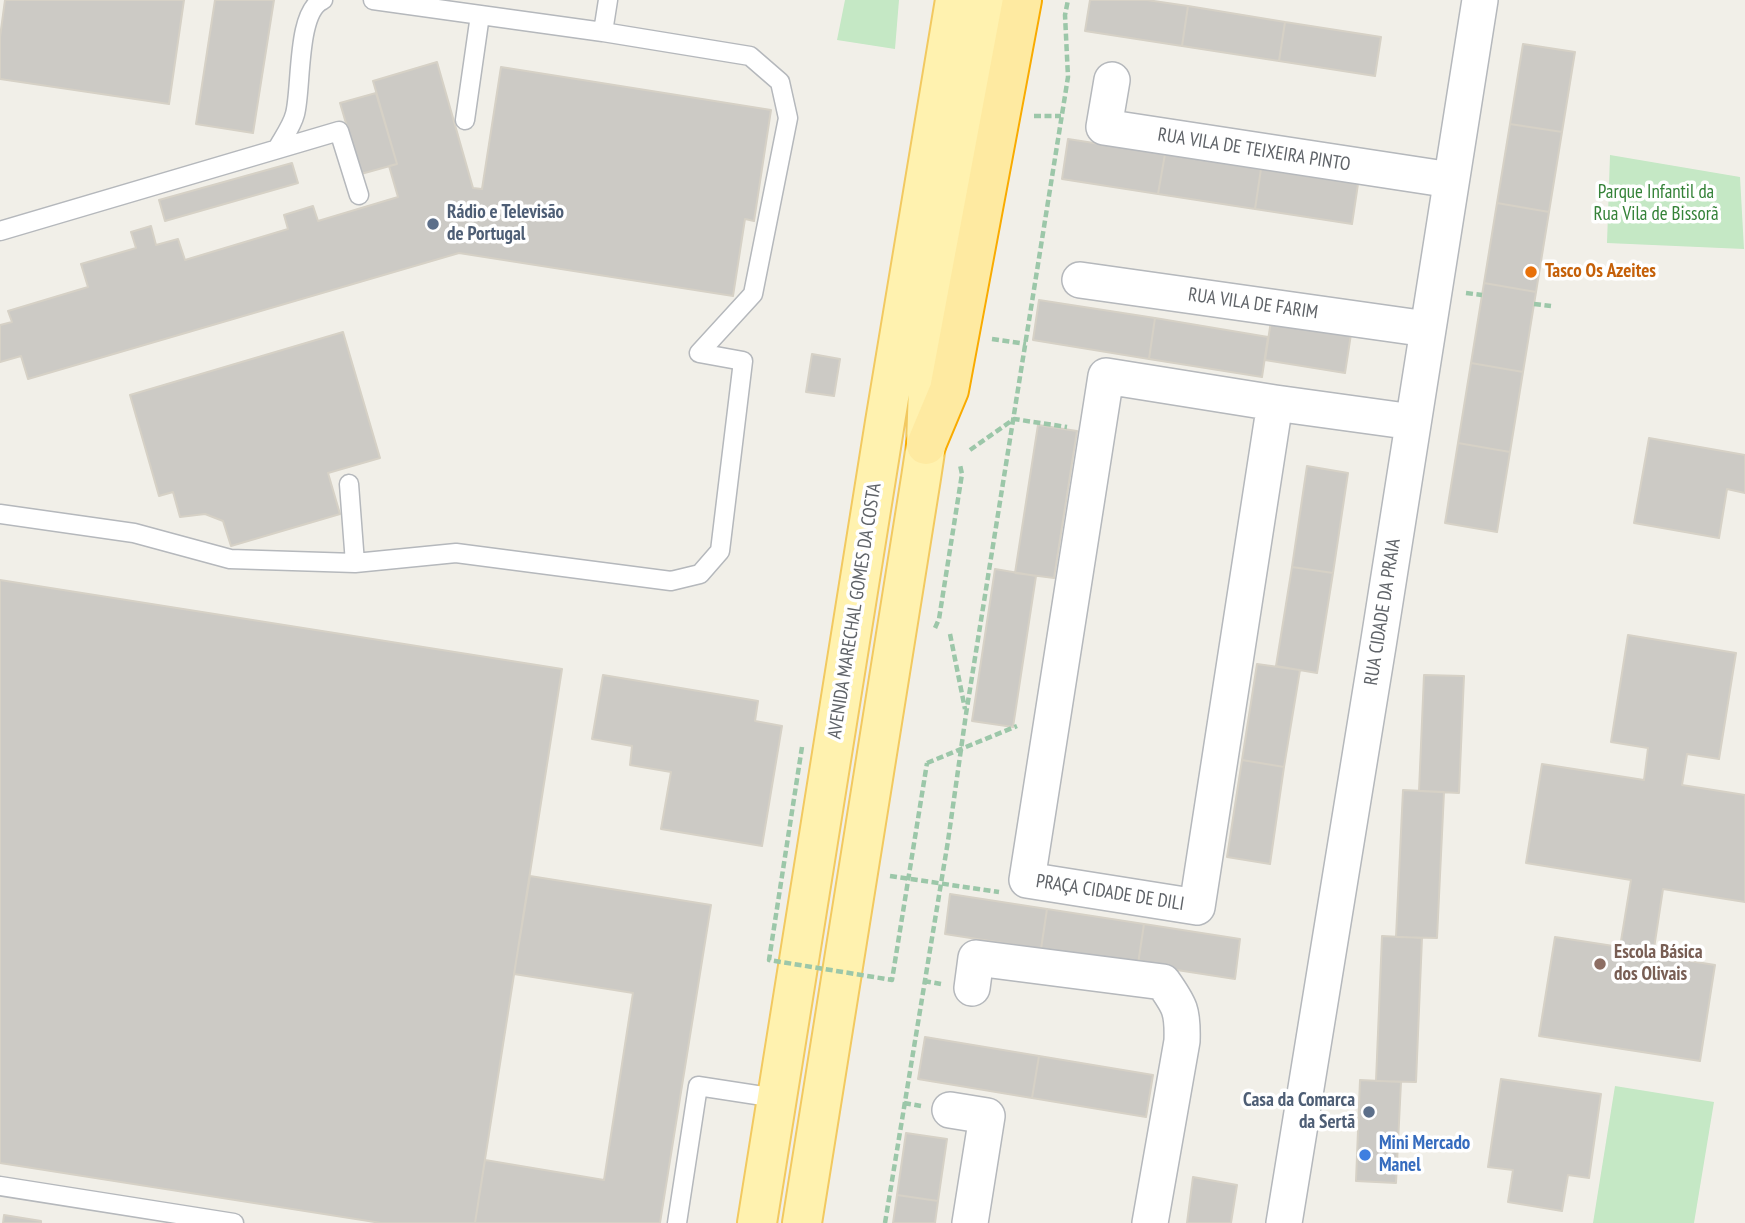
<!DOCTYPE html>
<html>
<head>
<meta charset="utf-8">
<style>
  body { margin:0 }
  canvas { display:block; background:#f1efe8 }
</style>
</head>
<body>
<canvas width="1745" height="1223"></canvas>
<script>
const context = document.querySelector('canvas').getContext('2d');
context.lineJoin = 'round';
function fill(path, color) {
  context.fillStyle = color;
  context.fill(path, 'evenodd');
}
function stroke(path, color, width, dash) {
  context.strokeStyle = color;
  context.lineWidth = width;
  context.lineCap = dash ? 'butt' : 'round';
  context.setLineDash(dash || []);
  context.stroke(path);
}
function write(font, color, halo, rows, align = 'center') {
  context.font = font + ' "PT Sans Narrow",sans-serif';
  context.lineWidth = 7;
  context.setLineDash([]);
  context.textBaseline = 'middle';
  context.strokeStyle = halo;
  context.fillStyle = color;
  for (const [text, x, y, turn = 0] of rows) {
    context.save();
    context.translate(x, y);
    context.rotate((+turn || 0) * Math.PI / 180);
    context.textAlign = isNaN(turn) ? turn : align;
    if (halo) context.strokeText(text, 0, 0);
    context.fillText(text, 0, 0);
    context.restore();
  }
}
const green = new Path2D(`
  M845,0H899L895,49L837,40Z
  M1610,155L1740,177L1744,249L1607,243Z
  M1615,1086L1714,1102L1694,1223H1593Z`);
const building = new Path2D(`
  M5,0H184L169,104L0,79V37Z
  M215,0H274L253,133L196,124Z
  M1090,0H1147L1188,6L1182,46L1085,31Z
  M1188,6L1285,22L1279,61L1182,46Z
  M1285,22L1381,37L1375,76L1279,61Z
  M1523,44L1575,52L1562,132L1510,124Z
  M437,62L473,188L482,189L501,67L771,110L754,221L745,219L733,296L459,253L28,379L21,356L0,362V325L12,322L8,311L88,287L81,264L136,248L131,232L151,226L156,245L178,239L185,260L288,229L284,215L313,206L318,221L398,197L389,166L397,164L373,81Z
  M376,93L397,164L361,174L340,103Z
  M1510,124L1562,132L1549,212L1497,203Z
  M1068,139L1165,154L1158,194L1062,179Z
  M1165,154L1261,169L1255,209L1158,194Z
  M292,163L298,183L165,221L159,200Z
  M1261,169L1358,184L1352,224L1255,209Z
  M1497,203L1549,212L1536,292L1484,283Z
  M1484,283L1536,292L1523,372L1471,363Z
  M1039,300L1155,318L1149,359L1033,340Z
  M1155,318L1268,337L1262,377L1149,359Z
  M1271,321L1351,334L1345,373L1265,360Z
  M343,332L380,458L328,473L340,514L231,546L223,521L205,514L180,517L173,492L159,496L130,395Z
  M812,354L840,359L834,396L806,392Z
  M1471,363L1523,372L1510,452L1458,443Z
  M1038,425L1077,431L1054,578L1015,573Z
  M1649,438L1745,455V493L1727,489L1719,538L1634,523Z
  M1458,443L1510,452L1497,532L1445,523Z
  M1307,466L1348,473L1333,573L1292,567Z
  M1292,567L1333,573L1317,673L1276,666Z
  M995,569L1036,576L1013,727L972,721Z
  M0,580L562,669L475,1223H381L0,1163Z
  M1628,635L1736,653L1719,759L1687,754L1682,785L1745,795V902L1663,889L1653,955L1715,965L1700,1061L1539,1036L1555,937L1620,947L1631,880L1526,863L1542,764L1644,780L1648,748L1611,742Z
  M1257,664L1300,670L1284,767L1242,760Z
  M603,675L758,701L755,721L782,726L762,846L661,829L671,772L630,765L632,746L592,739Z
  M1424,675L1464,676L1459,793L1419,791Z
  M1242,760L1284,767L1270,864L1227,857Z
  M1403,790L1444,792L1437,938L1396,937Z
  M530,876L711,905L660,1223H475L485,1160L604,1180L633,993L514,974Z
  M950,894L1047,909L1041,949L945,934Z
  M1047,909L1144,924L1138,964L1041,949Z
  M1144,924L1240,939L1235,979L1138,964Z
  M1382,936L1422,938L1416,1082L1376,1081Z
  M925,1037L1039,1056L1032,1098L918,1079Z
  M1039,1056L1153,1075L1146,1117L1032,1098Z
  M1501,1079L1601,1094L1589,1178L1568,1175L1562,1211L1508,1202L1513,1170L1488,1167Z
  M1360,1080L1401,1082L1396,1183L1356,1181Z
  M906,1133L947,1139L938,1201L897,1195Z
  M1193,1177L1237,1185L1231,1223H1187Z
  M897,1195L938,1201L935,1223H893Z
  M4,1215L41,1221V1223H3Z`);
const path = new Path2D(`
  M1034,116H1061
  M1466,293L1482,295
  M1534,304L1551,306
  M992,339L1026,344
  M970,450L1014,419L1067,427
  M935,628L939,619L962,474L960,465
  M950,634L965,709
  M927,763L1017,726
  M890,876L999,892
  M924,981L941,984
  M904,1103L921,1106
  M885,1223L948,841L966,714L1068,77L1065,15L1068,0`);
const service = new Path2D(`
  M603,32L608,0
  M465,120L480,15
  M277,149C283,138 292,126 295,114C302,88 296,11 323,0
  M0,231L339,131L359,195
  M349,484L355,563
  M0,514L134,533L230,559L355,563L456,553L671,581L700,574L720,551L743,361L699,353L753,294L788,118L780,82L750,56L603,32L373,0
  M0,1186L234,1223
  M677,1223L698,1086L776,1098`);
const minor = new Path2D(`
  M1112,80L1104,127L1451,180
  M1080,280L1427,329
  M1275,403L1197,907L1027,880L1106,376L1275,403L1413,422
  M972,988L976,958L1163,982C1180,1006 1183,1011 1182,1041L1150,1223
  M950,1110L987,1116L970,1223
  M1284,1223L1378,646L1480,0`);
const primary = new Path2D(`
  M757,1223L885,422L955,0
  M802,1223L921,478L926,445L928,387L991,0`);
const trunk = new Path2D(`
  M926,445L949,390L1022,0`);
const pathBridge = new Path2D(`
  M802,747L769,960L892,980L927,763`);
const markers = [
  [433,224,7,"#5c6f8a"],
  [1531,272,7,"#e8710a"],
  [1600,964,7,"#8d6e63"],
  [1369,1112,7,"#5c6f8a"],
  [1365,1155,7,"#3f7fe0"]
];
const streetNames = [
  ["RUA VILA DE TEIXEIRA PINTO",1254,150,9],
  ["RUA VILA DE FARIM",1253,304,8],
  ["AVENIDA MARECHAL GOMES DA COSTA",855,611,-81],
  ["RUA CIDADE DA PRAIA",1383,612,-81],
  ["PRAÇA CIDADE DE DILI",1110,893,9]
];
const parkNames = [
  ["Parque Infantil da",1656,193],
  ["Rua Vila de Bissorã",1656,215]
];
const serviceNames = [
  ["Rádio e Televisão",447,213],
  ["de Portugal",447,235],
  ["Casa da Comarca",1355,1101,"right"],
  ["da Sertã",1355,1123,"right"]
];
const foodNames = [
  ["Tasco Os Azeites",1545,272]
];
const educationNames = [
  ["Escola Básica",1614,953],
  ["dos Olivais",1614,975]
];
const shopNames = [
  ["Mini Mercado",1379,1144],
  ["Manel",1379,1166]
];
fill(green, '#c5e8c5');
fill(building, '#cccac5');
stroke(building, '#d6d1c6', 2);
stroke(service, '#b5b8bc', 21);
stroke(minor, '#b5b8bc', 38);
stroke(primary, '#f2c960', 42);
stroke(trunk, '#f9ab00', 42);
stroke(path, '#9cc7a9', 4.5, [7, 3.5]);
stroke(service, '#fff', 18);
stroke(minor, '#fff', 35);
stroke(primary, '#fff2af', 38);
stroke(trunk, '#feeaa1', 38);
stroke(pathBridge, '#9cc7a9', 4.5, [7, 3.5]);
for (const [x, y, r, color] of markers) {
  const dot = new Path2D();
  dot.arc(x, y, r, 0, 2 * Math.PI);
  context.fillStyle = color;
  context.fill(dot);
  stroke(dot, '#fff', 2.5);
}
write('19px', '#5f6368', '#fff', streetNames);
write('19px', '#348238', '#fff', parkNames);
write('bold 19px', '#4e5e75', '#fff', serviceNames, 'left');
write('bold 19px', '#c56008', '#fff', foodNames, 'left');
write('bold 19px', '#785e54', '#fff', educationNames, 'left');
write('bold 19px', '#366cbe', '#fff', shopNames, 'left');
</script>
</body>
</html>
